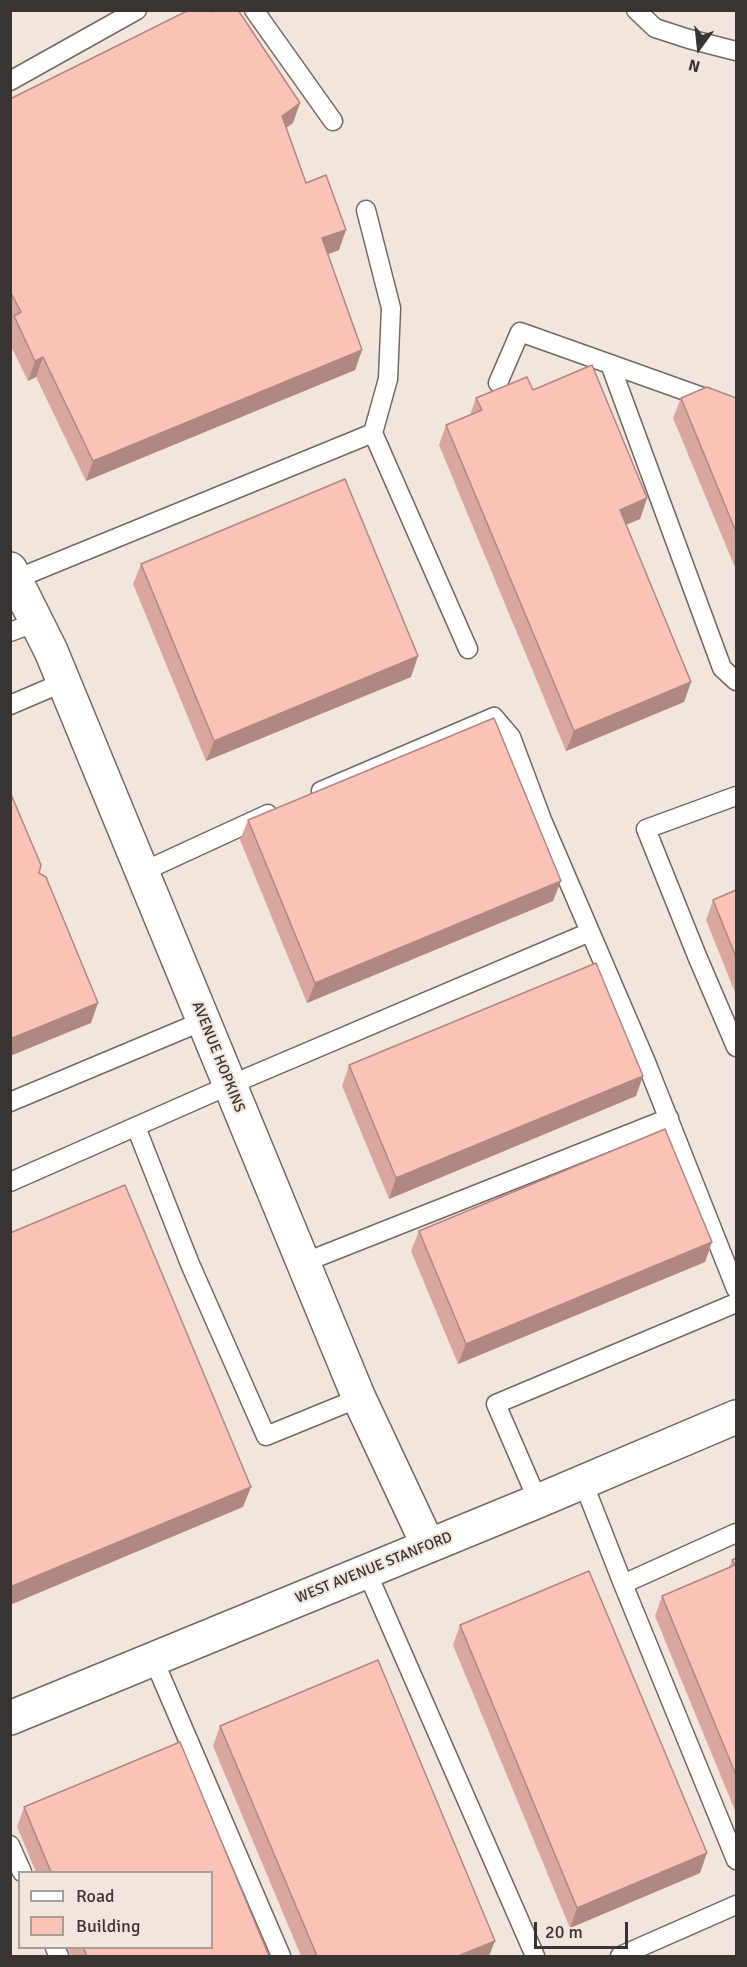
<!DOCTYPE html>
<html>
<head>
<meta charset="utf-8">
<style>
  body { margin:0 }
  #map { position:relative; width:747px; height:1967px; overflow:hidden; background:#f2e5dd; font-family:Signika,sans-serif }
  canvas { display:block }
  .frame { position:absolute; inset:0; border:12px solid #393431; pointer-events:none }
  .legend { position:absolute; left:18px; top:1871px; width:195px; height:78px; box-sizing:border-box; background:#f2e5dd; border:2px solid #a89e98; margin:0; padding:8px 10px; list-style:none; font-size:18px; color:#393431 }
  .legend li { display:flex; align-items:center; gap:12px; height:30px }
  .legend b { width:30px; border:2px solid #a89e98 }
  .north { position:absolute; left:669px; top:18px; width:60px; height:60px; -webkit-text-stroke:4px #f2e5dd; paint-order:stroke; rotate:195deg; font-size:16px; font-weight:700; line-height:24px; text-align:center; color:#393431 }
  .north::after { content:''; display:block; margin:auto; width:21px; height:27px; background:#393431; clip-path:polygon(50% 0,100% 100%,50% 72%,0 100%) }
  .scale { position:absolute; left:534px; top:1922px; width:94px; height:27px; box-sizing:border-box; border:3px solid #393431; border-top:0; padding-left:8px; font-size:18px; line-height:21px; white-space:nowrap; color:#393431; -webkit-text-stroke:4px #f2e5dd; paint-order:stroke }
</style>
</head>
<body>
<div id="map">
<canvas width="747" height="1967"></canvas>
<div class="frame"></div>
<ul class="legend">
<li><b style="height:8px;background:#fff"></b>Road</li>
<li><b style="height:16px;background:#fcc2b8"></b>Building</li>
</ul>
<div class="north">N</div>
<div class="scale">20 m</div>
</div>
<script>
const context = document.querySelector('canvas').getContext('2d');
context.lineJoin = 'round';
function stroke(path, color, width, dash) {
  context.strokeStyle = color;
  context.lineWidth = width;
  context.lineCap = dash ? 'butt' : 'round';
  context.setLineDash(dash || []);
  context.stroke(path);
}
function fill(path, color) {
  context.fillStyle = color;
  context.fill(path, 'evenodd');
}
function write(font, color, halo, rows, align = 'center') {
  context.font = font + ' Signika,sans-serif';
  context.lineWidth = 4.5;
  context.setLineDash([]);
  context.textBaseline = 'middle';
  context.strokeStyle = halo;
  context.fillStyle = color;
  for (const [text, x, y, turn = 0] of rows) {
    context.save();
    context.translate(x, y);
    context.rotate((+turn || 0) * Math.PI / 180);
    context.textAlign = isNaN(turn) ? turn : align;
    if (halo) context.strokeText(text, 0, 0);
    context.fillText(text, 0, 0);
    context.restore();
  }
}
const lane = new Path2D(`
  M254,10L333,121
  M636,10L655,28L689,39L736,51
  M10,81L137,10
  M366,210L391,308L388,379L373,433
  M610,364L736,409
  M498,383L520,332L610,364L722,668L736,681
  M16,579L373,433L468,649
  M10,632L37,622
  M10,705L64,682
  M321,791L494,717L511,737L542,820L646,1062L736,1289
  M736,796L646,829L697,956L736,1047
  M142,872L268,814
  M10,1102L203,1021
  M136,1127L190,1264L266,1436L359,1398
  M10,1182L230,1085L590,932
  M303,1263L669,1118
  M583,1482L623,1584L736,1860
  M538,1501L496,1404L736,1303
  M366,1570L535,1956
  M623,1584L736,1533
  M153,1658L281,1956
  M10,1845L22,1872
  M55,1948L59,1956
  M620,1956L736,1905`);
const street = new Path2D(`
  M10,569L51,651L359,1398L428,1545`);
const secondary = new Path2D(`
  M10,1718L538,1501L736,1417`);
const wall = new Path2D(`
  M10,99L293,123L286,128L306,183L339,250L328,254L362,350L355,370L86,481L36,377L28,381L10,344Z
  M533,390L647,498L640,519L626,525L691,682L684,702L566,751L439,445L446,425L470,415L476,398Z
  M681,398H736V570L673,418Z
  M141,564L411,677L206,761L133,584Z
  M248,820L553,901L307,1003L240,840Z
  M736,890V995L706,920L713,900Z
  M349,1065L636,1096L389,1199L342,1086Z
  M419,1231L712,1242L705,1262L458,1364L411,1251Z
  M736,1558V1813L655,1616L662,1596L729,1567L732,1560Z
  M460,1625L700,1873L570,1928L453,1645Z
  M220,1726L489,1956H301L213,1746Z
  M180,1742L269,1956H71L67,1947H212V1872H36L17,1827L24,1807Z`);
const shadedWall = new Path2D(`
  M300,103L293,123L274,136L282,116Z
  M346,230L339,250L315,259L322,238Z
  M362,350L355,370L86,481L93,461Z
  M43,357L36,377L28,381L35,361Z
  M647,498L640,519L613,530L620,510Z
  M418,656L411,677L206,761L214,741Z
  M691,682L684,702L566,751L574,731Z
  M561,881L553,901L307,1003L315,983Z
  M98,1003L91,1023L10,1056V1039Z
  M643,1076L636,1096L389,1199L396,1178Z
  M712,1242L705,1262L458,1364L466,1344Z
  M251,1487L243,1507L10,1605V1587Z
  M707,1853L700,1873L570,1928L577,1908Z
  M495,1941L489,1956H458Z`);
const building = new Path2D(`
  M189,10H212L213,12L215,10H238L300,103L282,116L306,183L326,175L346,230L322,238L362,350L93,461L43,357L35,361L14,316L21,312L10,291V99Z
  M592,365L647,498L620,510L691,682L574,731L446,425L482,410L476,398L527,377L533,390Z
  M707,387L736,398V532L681,398Z
  M345,479L418,656L214,741L141,564Z
  M494,718L561,881L315,983L248,820Z
  M10,792L41,865L39,873L46,877L98,1003L10,1039Z
  M736,890V957L713,900Z
  M596,963L643,1076L396,1178L349,1065Z
  M665,1129L712,1242L466,1344L419,1231Z
  M125,1185L251,1487L10,1587V1233Z
  M736,1558V1775L662,1596L735,1565L732,1560Z
  M589,1571L707,1853L577,1908L460,1625Z
  M378,1660L495,1941L458,1956H317L220,1726Z
  M180,1742L269,1956H87L83,1947H212V1872H51L24,1807Z`);
const streetNames = [
  ["AVENUE HOPKINS",218,1057,68],
  ["WEST AVENUE STANFORD",374,1568,-22]
];
stroke(lane, '#746962', 21);
stroke(street, '#746962', 36);
stroke(secondary, '#746962', 36);
stroke(lane, '#fff', 18);
stroke(street, '#fff', 33);
stroke(secondary, '#fff', 33);
fill(wall, '#d9a79e');
fill(shadedWall, '#b08881');
fill(building, '#fcc2b8');
stroke(building, '#b08881', 1.5);
write('15px', '#393431', '#f2e5dd', streetNames);
</script>
</body>
</html>
